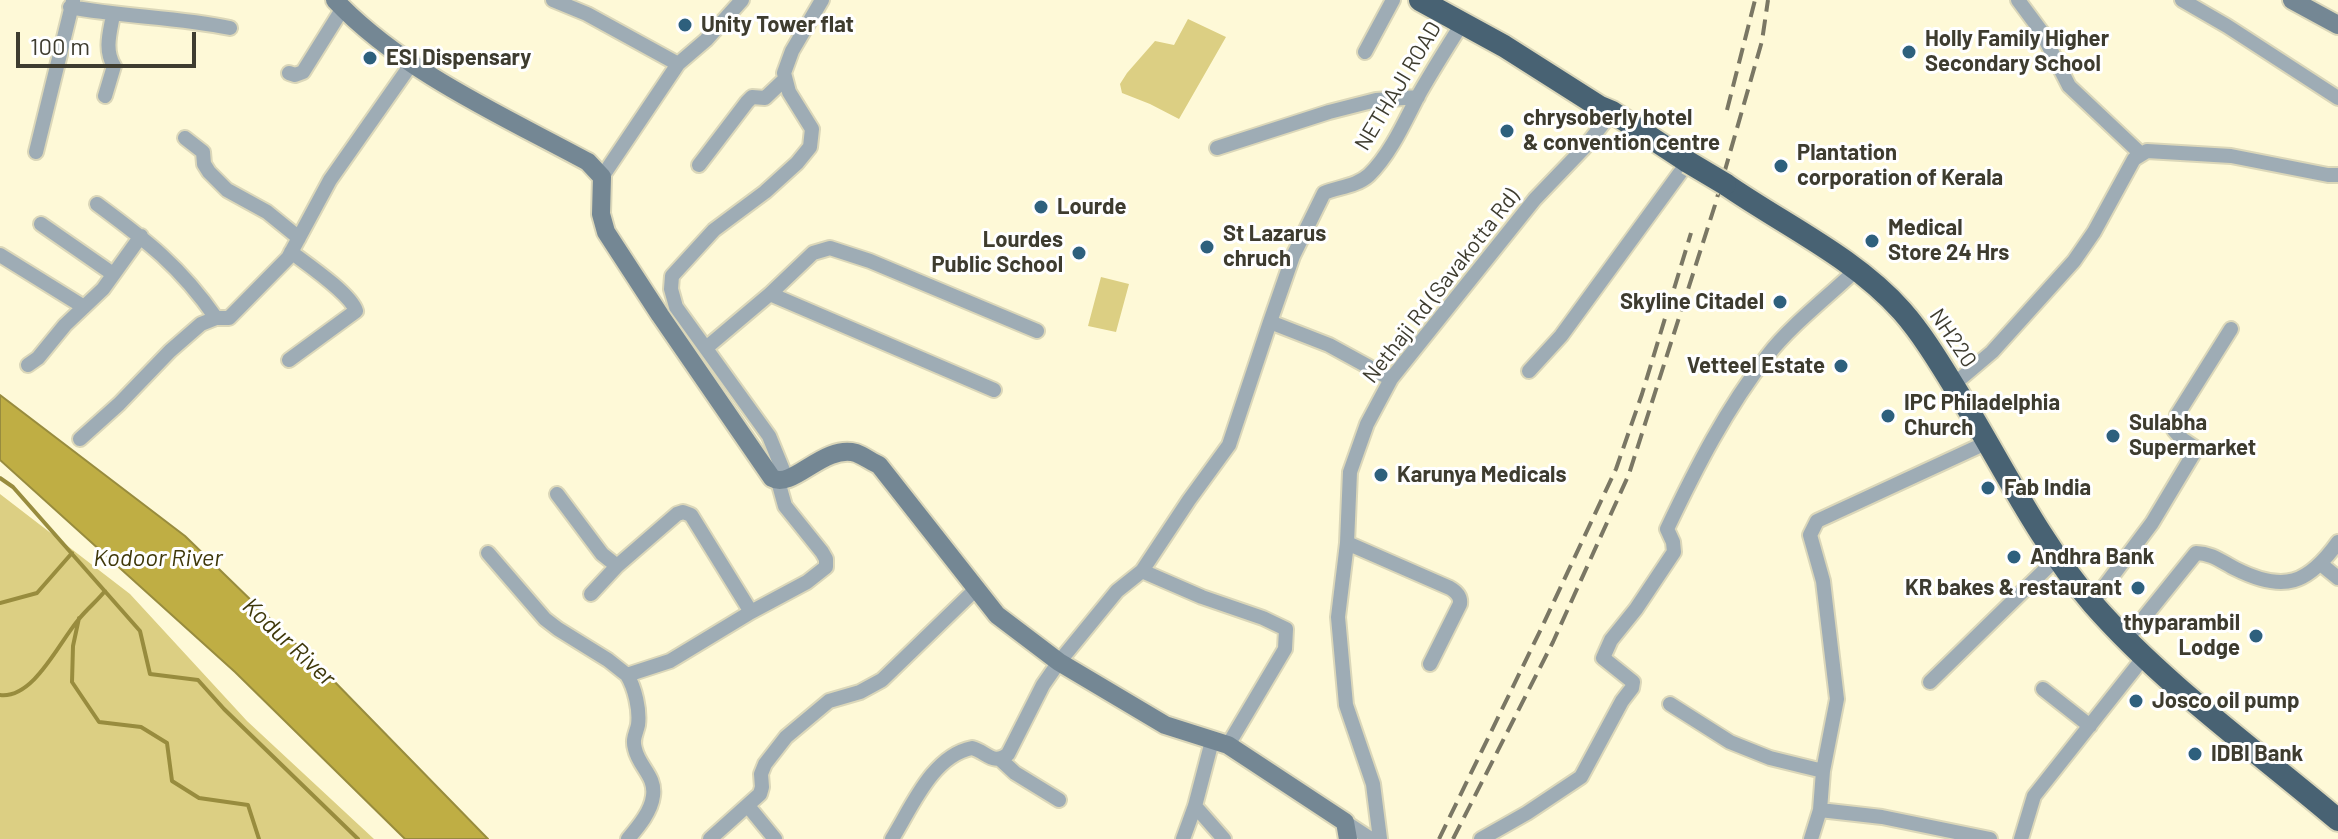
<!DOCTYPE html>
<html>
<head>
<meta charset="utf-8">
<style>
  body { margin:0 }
  #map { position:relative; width:2338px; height:839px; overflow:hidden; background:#fef9d7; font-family:Barlow,sans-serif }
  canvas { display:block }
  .scale { position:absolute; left:16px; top:32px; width:180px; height:36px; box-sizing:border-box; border:4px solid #3e3c2f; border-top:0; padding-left:10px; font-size:24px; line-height:28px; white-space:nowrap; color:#3e3c2f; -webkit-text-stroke:6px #fff; paint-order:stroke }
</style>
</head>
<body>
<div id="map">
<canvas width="2338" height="839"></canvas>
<div class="scale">100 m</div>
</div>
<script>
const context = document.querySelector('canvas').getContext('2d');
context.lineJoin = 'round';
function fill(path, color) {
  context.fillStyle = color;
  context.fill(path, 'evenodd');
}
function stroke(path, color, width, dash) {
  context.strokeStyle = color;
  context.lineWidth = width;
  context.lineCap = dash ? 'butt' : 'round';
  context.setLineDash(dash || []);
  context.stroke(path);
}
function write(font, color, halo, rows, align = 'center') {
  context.font = font + ' Barlow,sans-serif';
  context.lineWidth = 6;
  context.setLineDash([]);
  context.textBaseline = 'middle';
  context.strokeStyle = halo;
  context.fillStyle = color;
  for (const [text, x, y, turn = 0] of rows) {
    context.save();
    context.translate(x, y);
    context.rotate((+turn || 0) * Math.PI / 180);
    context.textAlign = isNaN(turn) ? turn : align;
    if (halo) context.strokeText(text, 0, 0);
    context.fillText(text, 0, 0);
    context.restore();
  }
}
const green = new Path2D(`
  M1188,19L1226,37L1179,119L1150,104L1122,93L1120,84L1127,73L1155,41L1174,45Z
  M1101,277L1129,284L1116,332L1088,326Z
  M0,494L130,594L247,721L374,839H0Z`);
const water = new Path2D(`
  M0,395L185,536L328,675L488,839H405L235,672L0,460Z`);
const stream = new Path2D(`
  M0,478L13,487L140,631L150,674L198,680L224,709L358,839
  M0,603L37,593L72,553
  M79,618L73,646L72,682L99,722L141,727L167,743L172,781L199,798L248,805L259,839
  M0,695C34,699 59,642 79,619C87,609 97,601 105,591`);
const minor = new Path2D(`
  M553,0L587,14L678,64
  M2018,0L2041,31L2069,86L2141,154
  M2182,0L2227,26L2338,98
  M70,7C123,17 177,17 230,28
  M1365,52L1393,0
  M289,73L295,75L303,72L343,8
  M105,96L114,66C104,50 110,32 113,15
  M185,138L203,152L204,164L209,172L227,190L267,212L299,238
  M1217,148L1329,112L1376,100L1418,97
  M36,152L73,1
  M699,165L747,102L752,97L765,98L785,79
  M602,177L678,64L706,40L742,0
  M97,204C147,241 180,266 216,318
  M41,224L113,274
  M0,255L84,307
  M770,294L813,253L830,248L870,261L1037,331
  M1270,322L1293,256L1324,193C1339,187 1357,186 1369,175C1390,155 1405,121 1418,96C1432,71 1448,46 1463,22
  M706,348L770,294L994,390
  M289,360L356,311C351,294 307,264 291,252
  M28,365L38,358L65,325L103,289L141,236
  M1529,371L1561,336L1688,162
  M1953,385L1992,352L2074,261L2094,232L2134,159L2147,151L2231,156L2328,175H2338
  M80,439L119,404L170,351L201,324L216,318H229L288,258L330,180L412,63
  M787,480L769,436L676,307L671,289L672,276L714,230L765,192L797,163L810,147L812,129L789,92L784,73L792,51L822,0
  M557,494L602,554L617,566L677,514L683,512L691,515L751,612
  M1347,543L1450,588C1457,592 1461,597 1460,604L1430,664
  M488,553L545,619L558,629L608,660L627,675
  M2322,565L2338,578
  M1142,571L1202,597L1263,618L1286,629L1285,649L1228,745
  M591,594L617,566
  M2092,603L2152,523L2194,453V447L2182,439L2174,430L2177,415L2231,329
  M2126,640L2196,553C2212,553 2222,562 2236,569C2284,593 2308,584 2338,542
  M1930,682L2057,558
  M2043,689L2090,726
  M1670,704L1730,742L1770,758L1823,771
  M1001,760L1015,773L1059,800
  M748,806L775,839
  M1195,806L1224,839
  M1820,810L1882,817L1990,839
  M1345,822L1371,839
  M628,839C638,827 651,812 653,796C656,776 639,767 635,749C632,739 636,734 638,725C640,710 635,688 627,675L670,661L751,612L807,582L826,567V559L822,552L785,506L778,481
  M710,839L760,794L762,787L761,774L765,764L786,737L829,701L860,692L882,680L977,588
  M892,839C912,807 932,756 972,748C987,752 993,766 1008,754L1043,685L1059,662L1117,591L1142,571L1189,500L1229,445L1270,322L1329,345L1391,379
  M1183,839L1195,806L1212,741
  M1380,839L1373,784L1346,705L1338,617L1347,543L1350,472L1367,424L1391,379L1535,199L1584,148L1612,112
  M1481,839L1527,813L1581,777L1622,701L1632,688L1633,682L1603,658L1611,640L1636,609L1674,552L1673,542L1667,529C1696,468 1726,409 1768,355C1790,326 1829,296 1856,270
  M1811,839L1820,810L1823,771L1837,699L1823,581L1810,535L1817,521L1988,442
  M2021,839L2034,796L2144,657`);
const secondary = new Path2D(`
  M335,0C402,71 503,116 588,162L602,177L601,214L606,232L660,315L772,478C793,490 823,444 856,453C864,456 872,462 879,465L997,615L1059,662L1165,725L1228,745L1345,822L1348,839
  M2292,0L2338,25`);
const trunk = new Path2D(`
  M1420,0L1504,46L1600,107L1612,112L1688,162
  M1725,184C1784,225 1854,257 1902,311C1924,336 1942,367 1960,396C2003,466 2039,542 2093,604C2165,686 2256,750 2338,820`);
const rail = new Path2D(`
  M1727,110L1755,0
  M1439,839L1541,629L1616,469L1642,394L1691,233
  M1453,839L1553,642L1629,474L1715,205L1762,41L1768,0`);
const trunkBridge = new Path2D(`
  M1688,162L1725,184`);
const markers = [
  [685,25,8,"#2e607d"],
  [1909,52,8,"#2e607d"],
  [370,58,8,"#2e607d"],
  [1507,131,8,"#2e607d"],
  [1781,166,8,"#2e607d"],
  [1041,207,8,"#2e607d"],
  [1872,241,8,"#2e607d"],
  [1207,247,8,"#2e607d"],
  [1079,253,8,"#2e607d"],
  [1780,302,8,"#2e607d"],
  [1841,366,8,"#2e607d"],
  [1888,416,8,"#2e607d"],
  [2113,436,8,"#2e607d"],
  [1381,475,8,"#2e607d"],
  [1988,488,8,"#2e607d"],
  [2014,557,8,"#2e607d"],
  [2138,588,8,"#2e607d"],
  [2256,636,8,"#2e607d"],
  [2136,701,8,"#2e607d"],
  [2195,754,8,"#2e607d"]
];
const poiNames = [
  ["Unity Tower flat",701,25],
  ["Holly Family Higher",1925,39],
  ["Secondary School",1925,64],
  ["ESI Dispensary",386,58],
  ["chrysoberly hotel",1523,118],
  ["& convention centre",1523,143],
  ["Plantation",1797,153],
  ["corporation of Kerala",1797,178],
  ["Lourde",1057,207],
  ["Medical",1888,228],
  ["Store 24 Hrs",1888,253],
  ["St Lazarus",1223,234],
  ["chruch",1223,259],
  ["Lourdes",1063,240,"right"],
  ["Public School",1063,265,"right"],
  ["Skyline Citadel",1764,302,"right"],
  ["Vetteel Estate",1825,366,"right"],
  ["IPC Philadelphia",1904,403],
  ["Church",1904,428],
  ["Sulabha",2129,423],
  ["Supermarket",2129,448],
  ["Karunya Medicals",1397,475],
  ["Fab India",2004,488],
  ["Andhra Bank",2030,557],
  ["KR bakes & restaurant",2122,588,"right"],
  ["thyparambil",2240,623,"right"],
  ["Lodge",2240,648,"right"],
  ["Josco oil pump",2152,701],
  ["IDBI Bank",2211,754]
];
const streetNames = [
  ["NETHAJI ROAD",1398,86,-59],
  ["Nethaji Rd (Savakotta Rd)",1441,286,-52],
  ["NH220",1953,338,56]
];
const waterNames = [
  ["Kodoor River",158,558],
  ["Kodur River",289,642,43]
];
fill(green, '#dccf83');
fill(water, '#bfae44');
stroke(water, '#988c3e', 2);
stroke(stream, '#988c3e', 4);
stroke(minor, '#dbd7b9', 18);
stroke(secondary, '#dbd7b9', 22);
stroke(trunk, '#dbd7b9', 26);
stroke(minor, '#9eacb5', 14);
stroke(secondary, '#748794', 18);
stroke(trunk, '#486273', 22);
stroke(rail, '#7a7764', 4, [16, 8]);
stroke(trunkBridge, '#dbd7b9', 26, []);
stroke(trunkBridge, '#486273', 22);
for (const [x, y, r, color] of markers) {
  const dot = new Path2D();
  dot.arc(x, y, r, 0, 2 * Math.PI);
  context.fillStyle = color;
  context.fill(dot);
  stroke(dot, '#fff', 3);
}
write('bold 22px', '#3e3c2f', '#fff', poiNames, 'left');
write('22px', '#3e3c2f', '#fff', streetNames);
write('italic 24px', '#3f380a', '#fff', waterNames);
</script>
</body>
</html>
